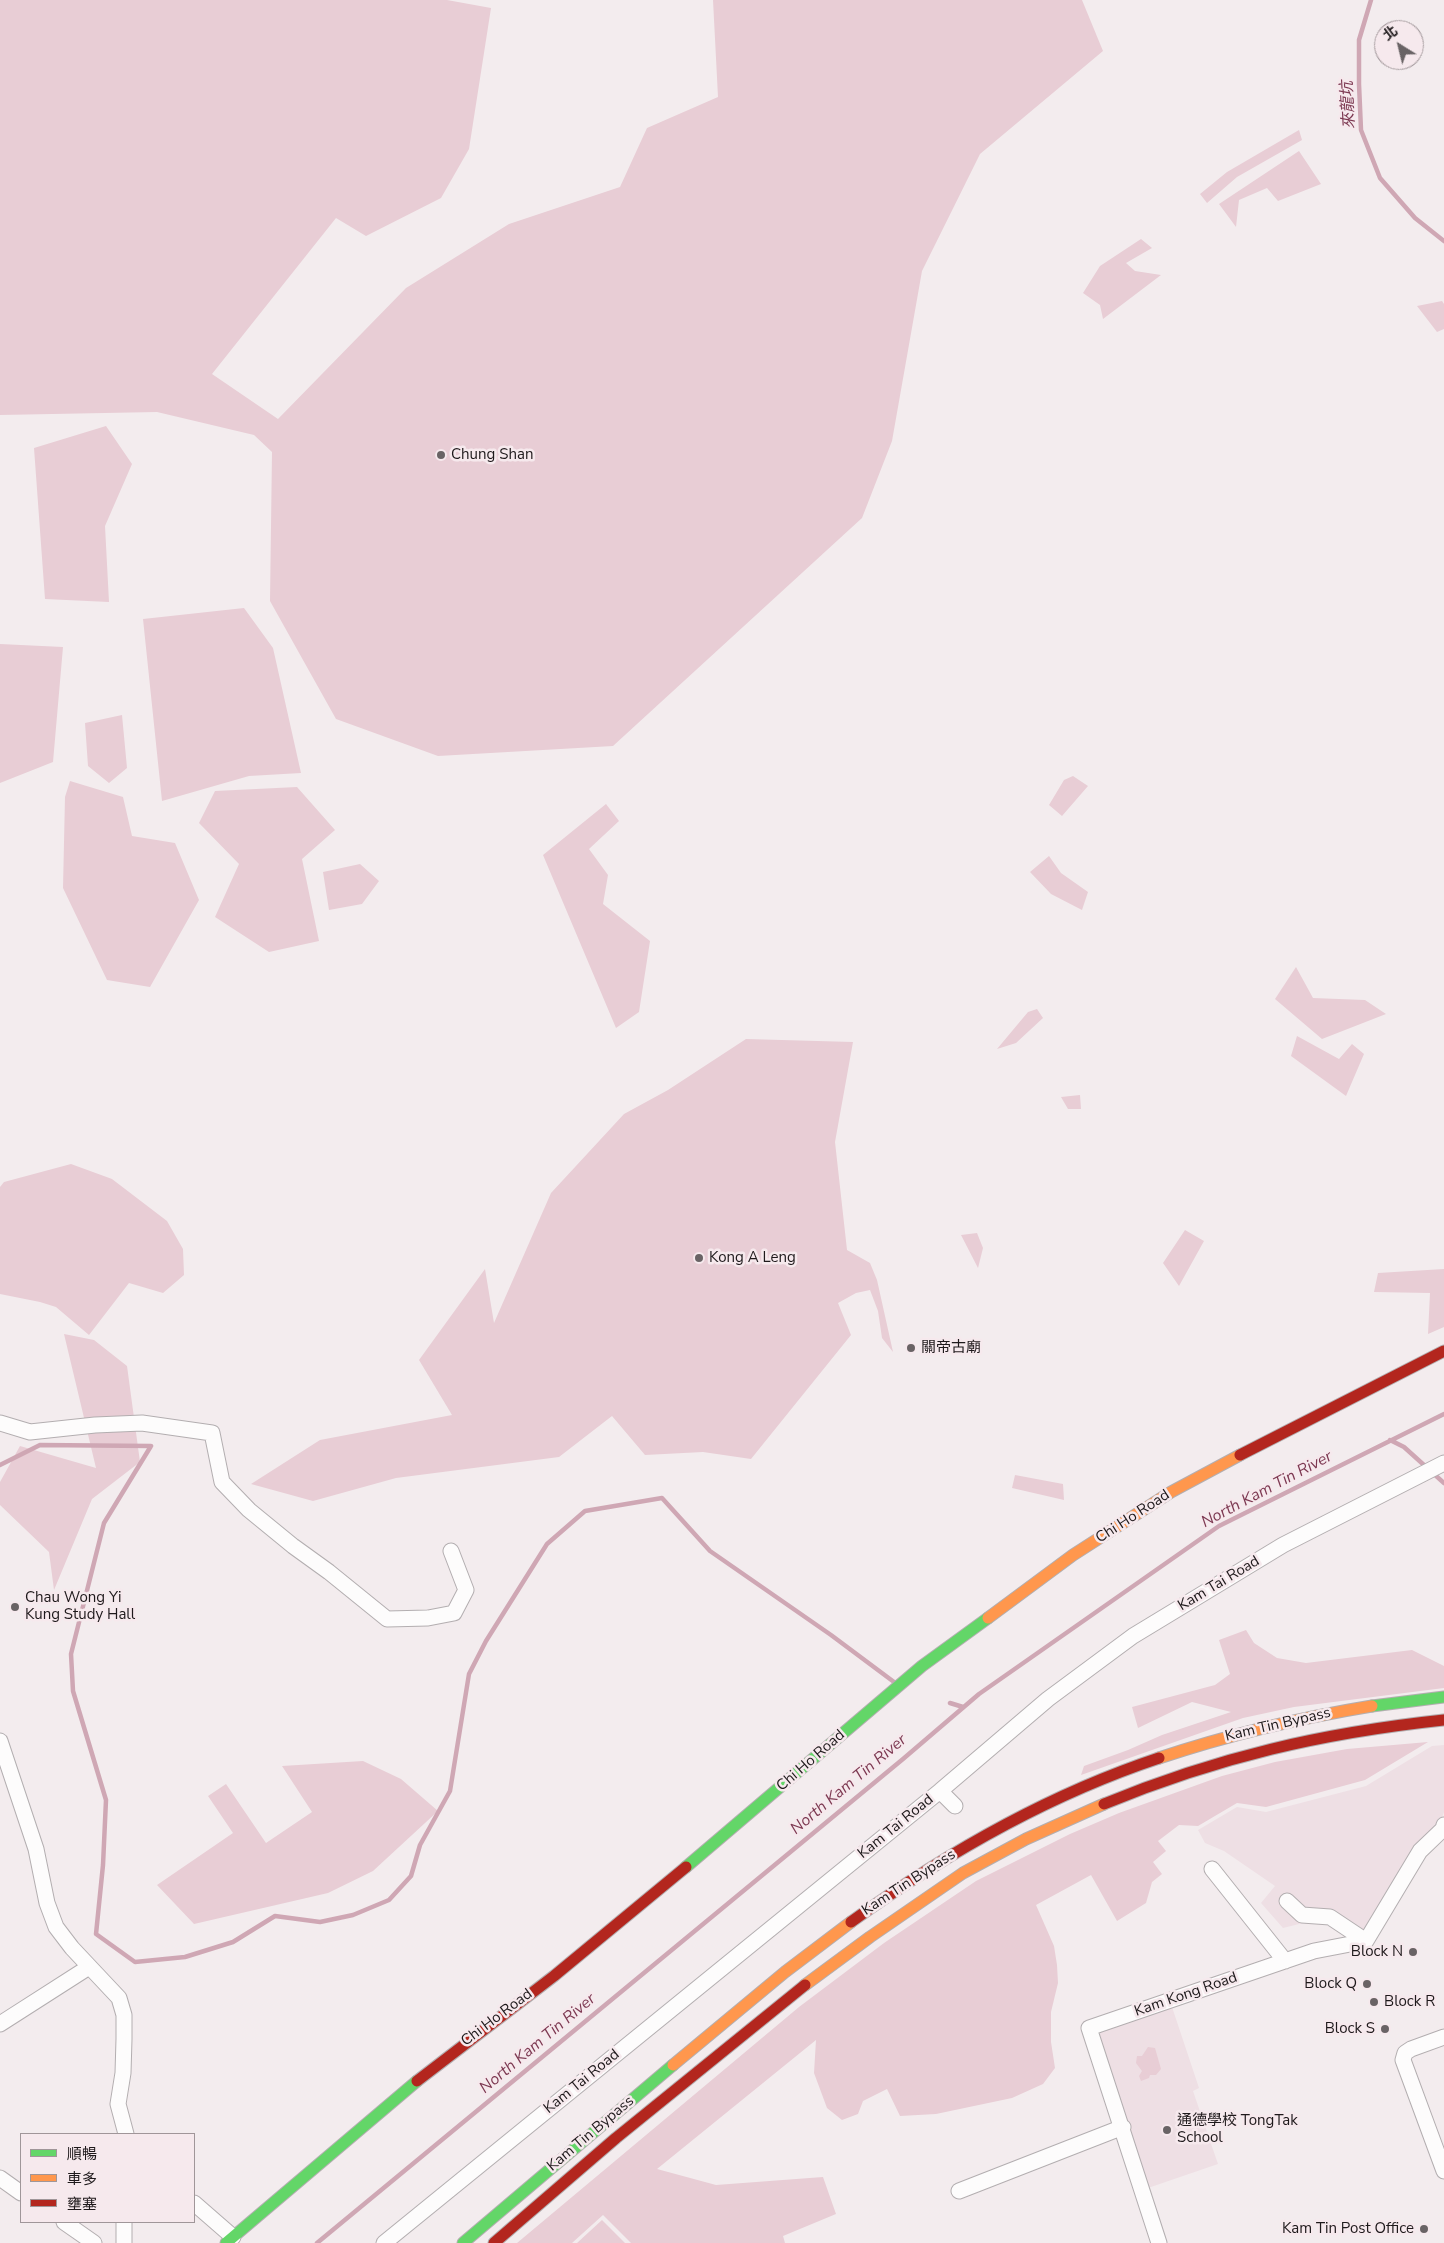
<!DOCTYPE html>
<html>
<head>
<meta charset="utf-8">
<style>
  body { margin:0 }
  #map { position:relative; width:1444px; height:2243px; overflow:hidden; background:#f3ecee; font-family:"Nunito Sans","Noto Sans TC",sans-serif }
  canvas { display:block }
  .legend { position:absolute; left:20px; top:2133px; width:175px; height:90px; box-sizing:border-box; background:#f6e9ed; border:1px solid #a09699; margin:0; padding:6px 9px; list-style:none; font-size:15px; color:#1e191b }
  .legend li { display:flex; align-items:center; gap:10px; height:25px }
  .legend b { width:25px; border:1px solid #a09699 }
  .north { position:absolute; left:1374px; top:20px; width:50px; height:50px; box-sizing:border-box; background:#f6e9ed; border:1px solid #a09699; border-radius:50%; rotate:324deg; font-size:14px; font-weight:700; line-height:20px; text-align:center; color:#1e191b }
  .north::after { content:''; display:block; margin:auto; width:18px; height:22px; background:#696365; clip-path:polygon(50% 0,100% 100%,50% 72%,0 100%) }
</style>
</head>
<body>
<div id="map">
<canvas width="1444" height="2243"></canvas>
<ul class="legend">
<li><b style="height:6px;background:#63d668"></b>順暢</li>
<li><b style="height:6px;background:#ff974d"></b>車多</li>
<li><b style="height:6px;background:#b3261e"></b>壅塞</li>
</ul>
<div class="north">北</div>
</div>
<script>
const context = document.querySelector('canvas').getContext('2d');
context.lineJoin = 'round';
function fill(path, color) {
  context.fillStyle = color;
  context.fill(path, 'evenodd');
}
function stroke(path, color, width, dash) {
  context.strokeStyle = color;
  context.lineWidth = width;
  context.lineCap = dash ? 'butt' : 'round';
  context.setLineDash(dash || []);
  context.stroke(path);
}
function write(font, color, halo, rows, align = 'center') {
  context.font = font + ' "Nunito Sans","Noto Sans TC",sans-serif';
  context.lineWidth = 5;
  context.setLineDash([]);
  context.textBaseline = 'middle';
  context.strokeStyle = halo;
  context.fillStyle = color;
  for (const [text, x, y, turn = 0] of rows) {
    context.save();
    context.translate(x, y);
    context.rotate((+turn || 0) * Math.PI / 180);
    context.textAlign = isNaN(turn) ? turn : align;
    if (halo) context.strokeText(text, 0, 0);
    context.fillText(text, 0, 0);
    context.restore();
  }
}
const built = new Path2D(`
  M1444,1745V1812L1439,1826L1365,1935L1319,1919L1283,1928L1261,1903L1275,1886L1224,1851L1205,1843L1198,1830L1237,1807L1266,1812L1366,1786L1432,1746Z
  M1171,2004L1199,2088L1193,2091L1218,2164L1148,2188L1095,2030Z`);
const green = new Path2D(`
  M0,0H447L491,8L469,149L441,198L366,236L336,218L212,374L278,419L406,288L509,224L620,187L647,128L718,97L713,0H1082L1103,51L980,154L922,271L892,441L862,518L613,746L438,756L336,719L270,601L272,452L254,435L157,412L0,415Z
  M1299,130L1302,140L1237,177L1207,203L1200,194L1227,172Z
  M1299,151L1321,184L1278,201L1267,188L1239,200L1236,227L1219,204Z
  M1141,239L1152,248L1126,263L1135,271L1161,275L1103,319L1100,305L1083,293L1100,266Z
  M1442,301L1444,304V329L1437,332L1417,306Z
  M106,426L132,464L105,526L109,602L45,599L34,448Z
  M244,608L273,648L301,773L249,776L162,801L143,619Z
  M0,644L63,647L53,762L0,783Z
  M122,715L127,768L109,783L88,766L85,723Z
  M1073,776L1088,786L1062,816L1049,805L1064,780Z
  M70,781L123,797L132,836L175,843L199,900L150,987L107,980L63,888L65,797Z
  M297,787L335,830L302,859L319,941L269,952L215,917L239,864L199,823L215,791Z
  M606,804L619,821L589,849L608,875L603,904L650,941L639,1012L616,1028L543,855Z
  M1049,856L1061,873L1088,892L1082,910L1051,894L1030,872Z
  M360,864L379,881L362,904L329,910L323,872Z
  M1296,967L1313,998L1365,1000L1386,1014L1322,1039L1275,999Z
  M1037,1009L1043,1018L1016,1043L997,1049L1028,1012Z
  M1297,1036L1339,1059L1352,1044L1364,1054L1346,1096L1291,1056Z
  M746,1039L853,1042L835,1142L847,1250L870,1263L877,1280L893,1352L882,1338L878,1311L870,1290L856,1293L838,1303L851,1335L751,1459L703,1452L645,1455L612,1416L559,1457L396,1478L313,1501L251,1484L320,1440L452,1415L419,1360L485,1269L494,1323L551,1193L624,1114L668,1090Z
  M1080,1095L1081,1109H1068L1061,1097Z
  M71,1164L112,1179L167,1221L183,1249L184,1275L163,1293L129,1283L89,1335L56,1307L40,1302L0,1294V1187L4,1182Z
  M1185,1230L1204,1241L1179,1286L1163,1263Z
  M977,1233L983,1248L978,1268L961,1235Z
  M1444,1269V1327L1428,1334L1430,1293L1374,1292L1378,1273Z
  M64,1334L94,1340L127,1366L140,1462L92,1499L54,1590L49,1552L0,1505V1482L20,1446L96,1468Z
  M1015,1475L1063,1484L1064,1500L1012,1488Z
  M1246,1630L1254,1643L1277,1658L1306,1663L1412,1650L1444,1666V1688L1294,1707L1243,1718L1081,1775L1084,1766L1128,1750L1162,1735L1231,1712L1192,1702L1138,1728L1132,1707L1215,1685L1230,1674L1219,1640Z
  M1428,1742L1365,1780L1266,1807L1237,1803L1198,1826L1179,1825L1158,1841L1166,1851L1153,1862L1162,1874L1152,1882L1146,1903L1117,1921L1091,1875L1036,1905L1054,1946L1057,1965L1058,1983L1051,2012V2042L1055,2068L1043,2084L1012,2098L936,2114L900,2116L887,2089L863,2101L858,2114L842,2120L827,2108L814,2073L816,2040L657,2169L716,2185L823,2177L836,2214L783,2236L785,2243H631L603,2215L572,2243H517L799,2007L884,1943L976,1881L1070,1834L1119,1813L1222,1776L1275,1762L1347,1749Z
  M363,1761L401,1779L438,1811L373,1871L328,1893L194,1924L157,1885L233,1833L208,1796L226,1784L266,1843L312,1812L282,1766Z
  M1148,2047L1155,2048L1161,2069L1156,2075H1150L1149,2078L1141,2081L1139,2076L1142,2071L1136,2063L1137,2056H1142Z
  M602,2220L625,2243H577Z`);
const stream = new Path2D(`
  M1371,0L1359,40V84L1361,130L1380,178L1415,218L1444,241
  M1390,1440L1404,1447L1444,1483
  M151,1446L104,1523L71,1654L73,1691L106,1800L103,1865L96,1934L135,1962L185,1957L233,1942L275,1916L320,1922L353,1915L389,1900L411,1876L420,1845L450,1791L469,1674L486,1641L547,1544L585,1511L662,1498L710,1551L831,1635L894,1682
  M0,1465L40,1445L151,1446
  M950,1703L963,1707
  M317,2243L903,1759L979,1694L1219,1526L1444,1414`);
const street = new Path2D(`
  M0,1423L30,1432L95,1425L142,1423L212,1433L222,1482L249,1510L293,1546L329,1572L387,1619L428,1618L454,1613L466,1590L451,1551
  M0,1741L36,1849L47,1903L56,1927L72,1948L119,1998L124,2015V2039L123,2073L118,2104L126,2134
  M940,1791L955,1806
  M1212,1869L1285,1961
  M1287,1901L1302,1915L1330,1917L1366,1941
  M0,2024L89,1967
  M1444,2037L1411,2049L1405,2053L1403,2060L1444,2171
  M0,2178L21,2193
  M959,2191L1123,2127
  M194,2203L233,2237
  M64,2222L94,2243
  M124,2243V2222
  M384,2243L940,1791L1048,1699L1133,1636L1283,1545L1444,1463
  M1159,2243L1089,2028L1314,1951L1366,1941L1420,1851L1443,1829L1444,1825`);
const fast = new Path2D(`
  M1372,1706L1444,1697
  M686,1867L922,1666L988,1618
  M226,2243L417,2081
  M463,2243L673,2065`);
const slow = new Path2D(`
  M988,1618L1073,1555L1171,1492L1240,1455
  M1159,1758C1228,1735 1299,1718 1372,1706
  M805,1985L870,1937L963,1873L1026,1839L1104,1804
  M673,2065L785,1972L851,1922`);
const jam = new Path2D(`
  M1240,1455L1444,1351
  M1104,1804C1218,1757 1322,1733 1444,1720
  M851,1922C946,1853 1048,1795 1159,1758
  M417,2081L554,1976L686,1867
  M494,2243L616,2138L805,1985`);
const markers = [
  [441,455,5,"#696365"],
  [699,1258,5,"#696365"],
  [911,1348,5,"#696365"],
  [15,1607,5,"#696365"],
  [1413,1952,5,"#696365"],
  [1367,1984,5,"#696365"],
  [1374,2002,5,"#696365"],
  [1385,2029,5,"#696365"],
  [1167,2130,5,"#696365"],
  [1424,2229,5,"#696365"]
];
const poiNames = [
  ["Chung Shan",451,455],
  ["Kong A Leng",709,1258],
  ["關帝古廟",921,1348],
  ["Chau Wong Yi",25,1598],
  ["Kung Study Hall",25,1615],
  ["Block N",1403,1952,"right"],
  ["Block Q",1357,1984,"right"],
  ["Block R",1384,2002],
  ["Block S",1375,2029,"right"],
  ["通德學校 TongTak",1177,2121],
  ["School",1177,2138],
  ["Kam Tin Post Office",1414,2229,"right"]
];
const streetNames = [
  ["Chi Ho Road",1133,1517,-33],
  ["Kam Tai Road",1219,1584,-31],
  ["Kam Tin Bypass",1278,1725,-13],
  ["Chi Ho Road",811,1761,-41],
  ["Kam Tai Road",896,1827,-39],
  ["Kam Tin Bypass",909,1883,-33],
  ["Kam Kong Road",1186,1995,-19],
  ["Chi Ho Road",497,2018,-37],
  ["Kam Tai Road",582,2082,-39],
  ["Kam Tin Bypass",591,2134,-40]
];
const waterNames = [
  ["來龍坑",1349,105,-93],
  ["North Kam Tin River",1267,1490,-28],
  ["North Kam Tin River",849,1785,-40],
  ["North Kam Tin River",538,2044,-40]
];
fill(built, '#eedfe4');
fill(green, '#e8cdd5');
stroke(stream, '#cfa7b4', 4.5);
stroke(street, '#b3aeb0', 17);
stroke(fast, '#b3aeb0', 13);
stroke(slow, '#b3aeb0', 13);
stroke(jam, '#b3aeb0', 13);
stroke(street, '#fdfcfc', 15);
stroke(fast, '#63d668', 11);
stroke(slow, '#ff974d', 11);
stroke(jam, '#b3261e', 11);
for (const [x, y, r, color] of markers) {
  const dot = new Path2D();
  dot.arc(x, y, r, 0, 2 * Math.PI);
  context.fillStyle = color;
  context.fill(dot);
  stroke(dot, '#f6e9ed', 2);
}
write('15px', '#1e191b', '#f6e9ed', poiNames, 'left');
write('15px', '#1e191b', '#f6e9ed', streetNames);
write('italic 16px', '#7d3952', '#f6e9ed', waterNames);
</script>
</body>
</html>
